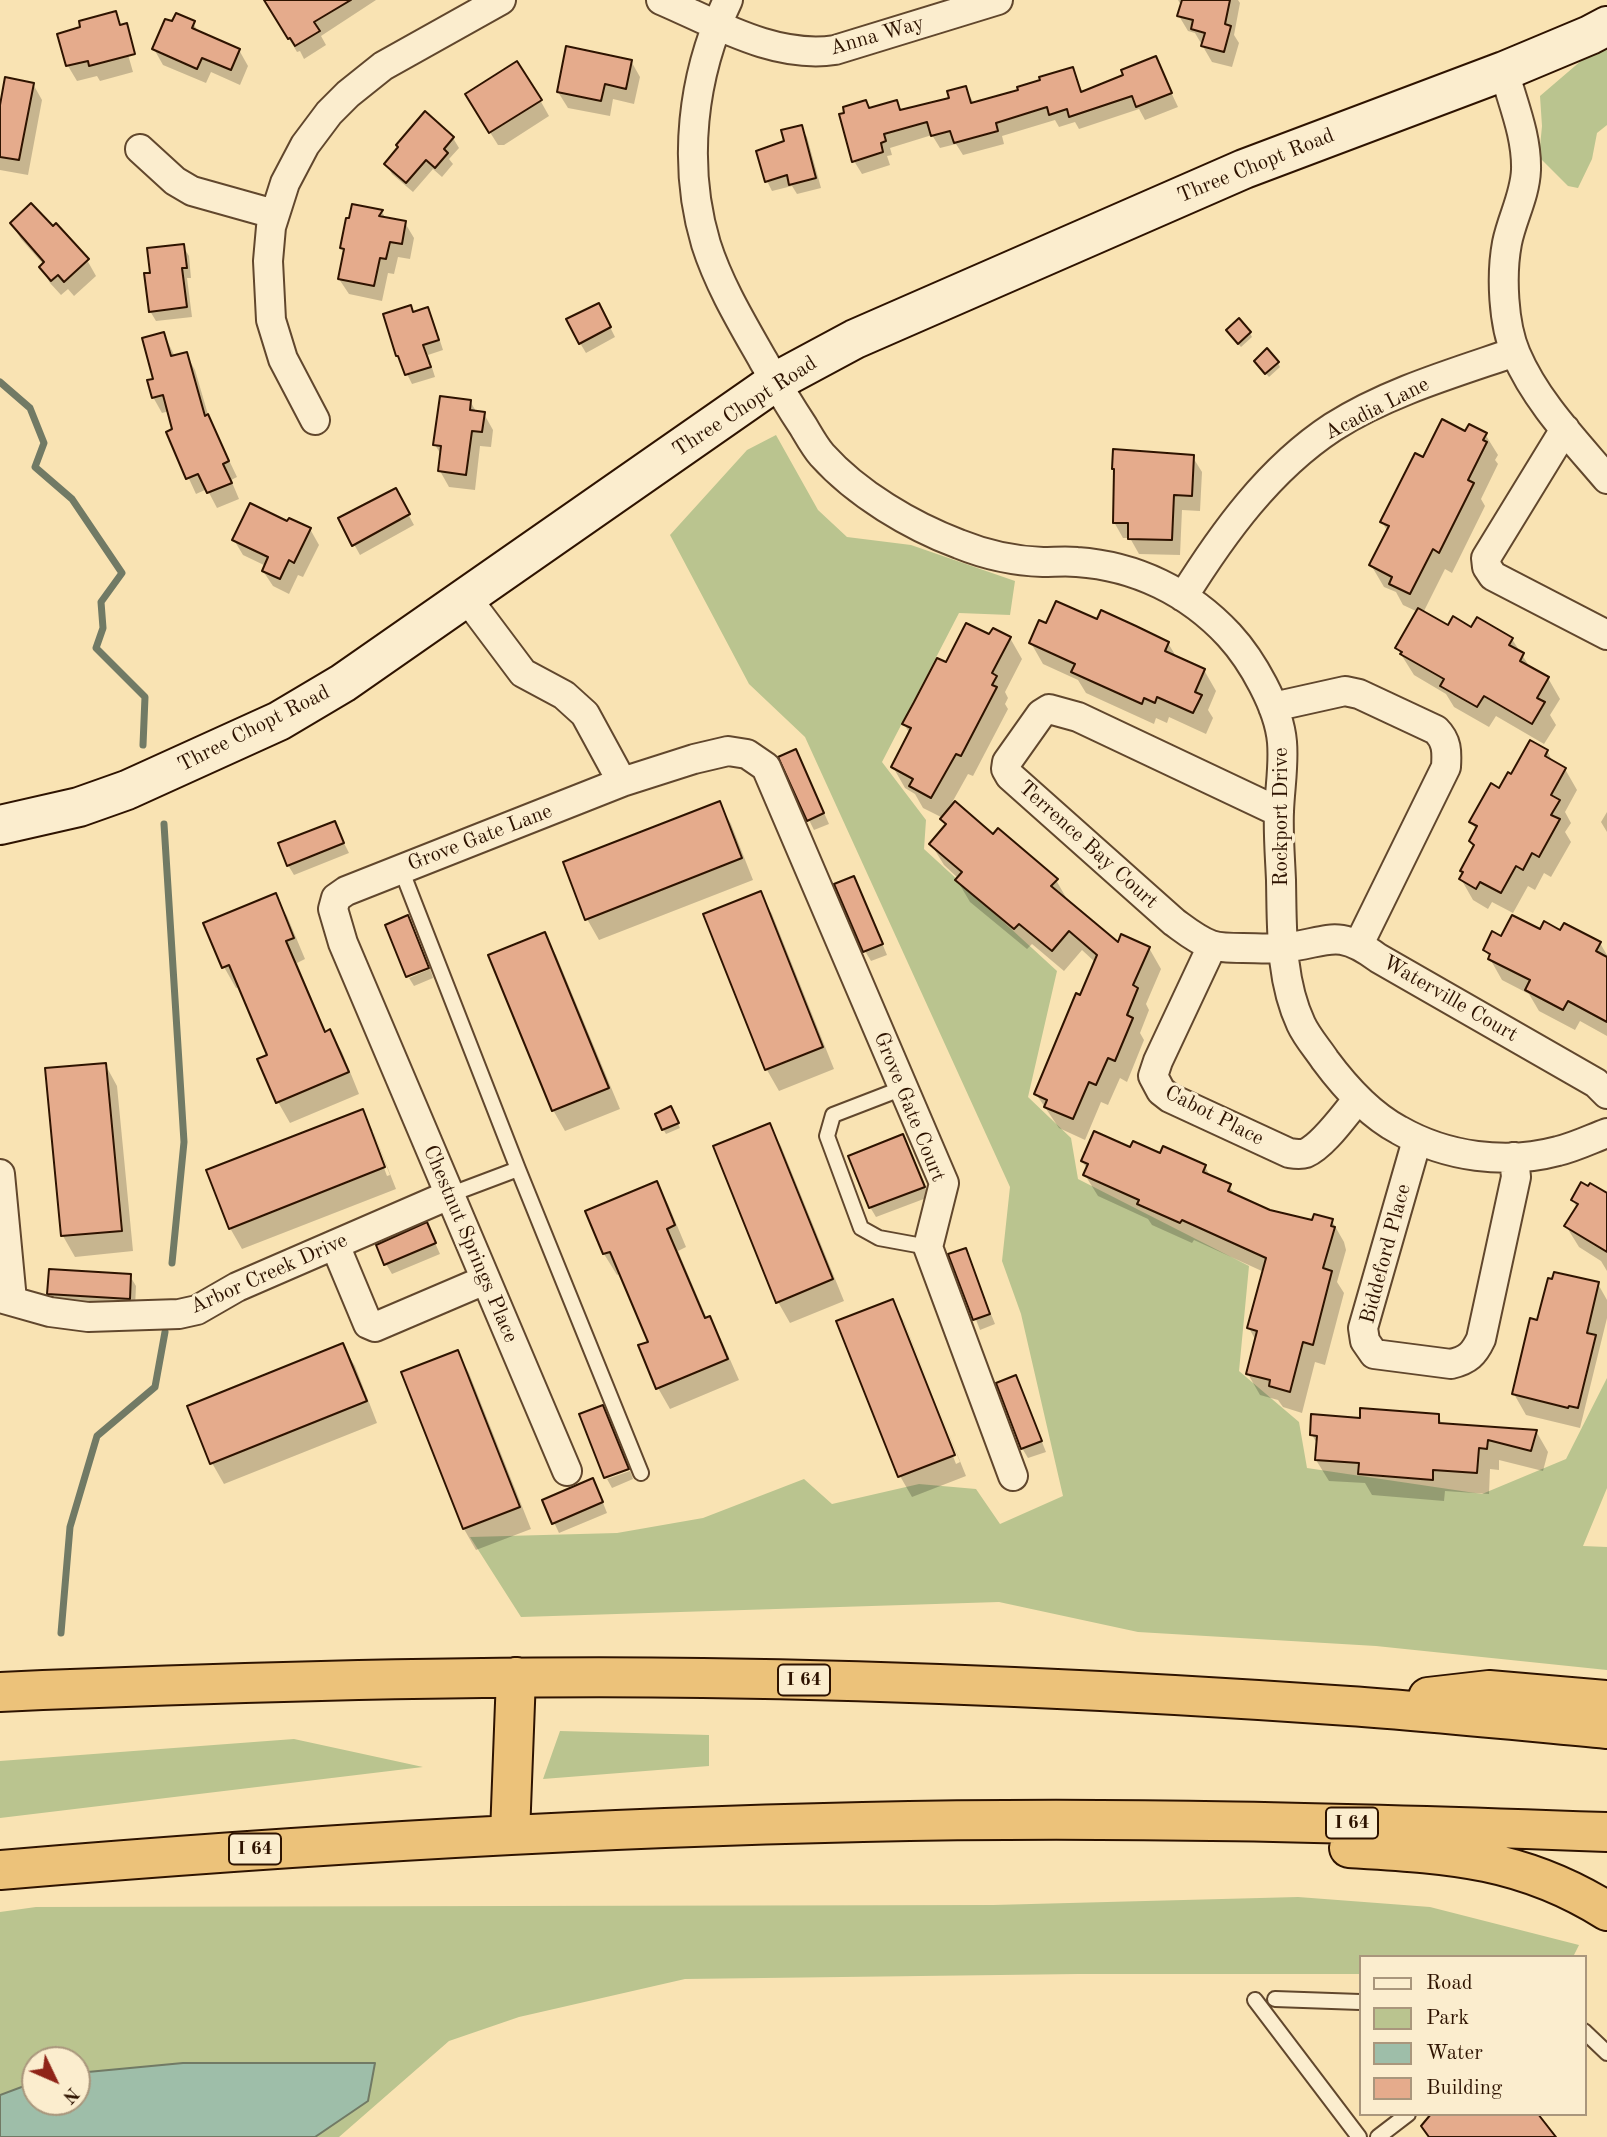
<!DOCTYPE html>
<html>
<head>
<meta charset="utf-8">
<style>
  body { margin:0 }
  #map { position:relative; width:1607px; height:2137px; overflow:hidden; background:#f9e3b3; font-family:"Old Standard TT",serif }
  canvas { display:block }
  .legend { position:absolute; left:1359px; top:1955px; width:228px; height:161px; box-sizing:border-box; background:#fbedce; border:2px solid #a9967c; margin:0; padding:9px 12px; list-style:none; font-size:21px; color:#2e1300 }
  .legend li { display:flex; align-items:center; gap:14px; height:35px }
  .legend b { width:35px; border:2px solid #a9967c }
  .north { position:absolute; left:21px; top:2046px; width:70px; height:70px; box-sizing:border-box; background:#fbedce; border:2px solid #a9967c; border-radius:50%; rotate:134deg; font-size:19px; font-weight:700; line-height:28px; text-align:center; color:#2e1300 }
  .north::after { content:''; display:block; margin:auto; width:24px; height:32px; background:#8f2418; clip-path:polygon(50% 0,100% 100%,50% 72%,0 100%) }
</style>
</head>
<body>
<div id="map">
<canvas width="1607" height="2137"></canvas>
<ul class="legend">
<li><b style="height:9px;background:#fbedce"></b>Road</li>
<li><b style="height:19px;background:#bac48f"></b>Park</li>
<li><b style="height:19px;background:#9ebea9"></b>Water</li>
<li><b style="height:19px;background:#e5ab8c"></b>Building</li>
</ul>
<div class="north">N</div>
</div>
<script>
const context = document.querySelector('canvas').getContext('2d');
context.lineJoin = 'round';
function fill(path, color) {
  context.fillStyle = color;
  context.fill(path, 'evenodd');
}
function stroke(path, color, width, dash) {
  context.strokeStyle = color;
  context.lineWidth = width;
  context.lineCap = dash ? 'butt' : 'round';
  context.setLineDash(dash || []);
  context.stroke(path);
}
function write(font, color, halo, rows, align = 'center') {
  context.font = font + ' "Old Standard TT",serif';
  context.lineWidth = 6;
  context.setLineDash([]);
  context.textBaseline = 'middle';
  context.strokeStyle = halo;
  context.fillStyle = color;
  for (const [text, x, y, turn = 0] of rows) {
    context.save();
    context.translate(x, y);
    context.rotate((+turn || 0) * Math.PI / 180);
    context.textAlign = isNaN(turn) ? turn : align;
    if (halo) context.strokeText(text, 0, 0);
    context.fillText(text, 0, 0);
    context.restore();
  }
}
const green = new Path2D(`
  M1607,45V125L1597,133L1592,159L1578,188L1568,186L1539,157L1542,126L1540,96L1582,60Z
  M776,435L818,510L847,537L911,545L1015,581L1010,615L959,613L882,762L926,820L924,849L1057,971L1028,1097L1071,1138L1078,1179L1249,1266L1239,1371L1299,1422L1307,1468L1482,1494L1566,1459L1607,1378V1488L1583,1546L1607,1547V1670L1376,1646L1138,1632L999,1602L521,1617L470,1537L617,1533L703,1518L804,1479L832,1504L919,1484L976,1489L1000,1524L1063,1496L1021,1314L1002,1261L1010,1187L805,737L749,684L670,535L747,450Z
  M560,1731L709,1735V1766L543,1779Z
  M294,1739L423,1767L0,1818V1761Z
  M1298,1897L1430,1907L1579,1945L1573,1957H1360V1974H1078L685,1979L519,2017L449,2041L339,2137H315L368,2101L183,2063L77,2073V2060H35V2082L0,2095V1912L36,1907L993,1905Z`);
const water = new Path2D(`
  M183,2063H375L368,2101L315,2137H0V2095L35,2082V2102H77V2073Z`);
const shadow = new Path2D(`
  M269,0H376L321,36L326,45L304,59L300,51L297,52L267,2Z
  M1178,0H1238L1240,3L1234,35L1239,43L1232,67L1212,62L1195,33L1188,31L1179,16L1182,7Z
  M193,23L199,33L239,50L248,66L240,85L211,72L206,83L163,65L154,49Z
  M121,30L133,72L100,81L97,76L77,81L68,66L59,35Z
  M1155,58L1178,107L1145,120L1139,109L1079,129L1075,122L1059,127L1055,120L1002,136L1004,144L963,155L956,144L940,148L932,135L890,148L892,155L887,156L890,165L862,174L854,161L866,102L870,109L896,102L902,112L951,99L966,88L974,104L1021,91L1073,69L1083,93L1125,76Z
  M631,61L640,77L634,104L613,99L610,116L568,108L558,92Z
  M33,84L42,100L28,175L0,170V115Z
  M540,100L549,116L504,145H498L476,110Z
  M801,127L807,137L821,188L797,194L792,186L772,191L767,181L786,142Z
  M453,138L459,148L449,159L453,164L442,177L433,169L413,192L392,174L386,164Z
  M353,206L382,212L386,219L405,223L414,238L410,259L398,257L394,274L388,273L382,301L349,294L339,279L345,253L342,248Z
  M12,224L87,260L96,276L74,296L68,289L61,295L50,283L41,267L44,265L21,239Z
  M183,246L189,256L191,278H187L192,317L156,321L150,311L152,274Z
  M410,307L414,314L428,309L433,319L443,350L428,355L435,377L412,384L398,356Z
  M604,315L615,337L586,353L580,343Z
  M1250,333L1252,337L1241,347L1230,335Z
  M164,334L175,357L186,354L195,370L209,418L237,477L231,480L239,499L217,508L207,489L196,494L168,433L175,430L169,411L162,413L153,397Z
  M1278,363L1280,367L1269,377L1258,365Z
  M470,401L477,413L484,414L493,430L491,447L480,446L475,490L449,487L440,471L442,456L435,445Z
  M1466,433L1485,434L1498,455L1495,460L1498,464L1481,499L1485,506L1452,573L1445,569L1423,613L1448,628L1471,629L1512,639L1531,669L1548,678L1560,699L1550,715L1556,725L1544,744L1496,716L1489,727L1454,707L1446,694L1414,675L1397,648L1418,612L1403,605L1396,592L1384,587L1371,565L1388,532L1382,522L1424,460Z
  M1192,456L1202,472L1200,511L1182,510L1180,555L1139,554L1130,538H1123L1114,522L1116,473L1113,469Z
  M395,490L414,525L360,555L340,519Z
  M288,523L310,529L319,545L303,577L298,575L289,594L273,586L263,571L266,566L243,555L234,540Z
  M1047,625L1168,643L1177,658L1204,670L1216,691L1208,710L1213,718L1206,734L1169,717L1167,723L1156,718L1154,724L1086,693L1078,680L1043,664L1031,643Z
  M990,637L1010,638L1022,659L1005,692L1008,698L1005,704L1008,709L973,776L968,774L949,808L1056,880L1068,901L1119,945L1149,948L1161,969L1146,1004L1149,1010L1140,1033L1144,1040L1127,1082L1120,1078L1108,1105L1101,1102L1085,1140L1059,1128L1036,1094L1096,963L1082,950L1064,971L1032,944L1027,949L970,902L957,880L959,879L944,865L931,844L946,826L943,818L923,808L915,794L905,788L893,767L910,734L904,724L947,664Z
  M1547,751L1553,762L1565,769L1577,790L1565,812L1571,823L1565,832L1571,842L1551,877L1544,873L1535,890L1528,886L1513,913L1492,902L1488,909L1473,900L1461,879L1464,874L1462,871L1474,848L1471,841L1477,831L1471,822L1512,776Z
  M801,761L829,824L814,830L809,820Z
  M719,803L731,824L753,880L599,940L587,919Z
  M1607,812V832L1601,822Z
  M334,823L349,853L294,875L288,865Z
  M859,888L887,955L871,961L865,951Z
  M760,893L772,914L834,1069L779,1091L767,1070L705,915Z
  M275,895L287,916L305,959L297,963L326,1033L330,1031L342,1052L359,1094L290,1123L278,1102L269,1056L240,987L236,988L224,967Z
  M1541,932H1561L1600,943L1607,955V1036L1580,1021L1575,1030L1539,1011L1529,994L1502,980L1485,950L1502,938Z
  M544,934L556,955L620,1109L565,1131L553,1110Z
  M430,969L433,978L414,986L409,978Z
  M105,1064L117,1086L133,1251L75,1257L63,1236Z
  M362,1112L374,1133L396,1189L242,1249L230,1228ZM370,1131H373L390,1175L387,1176Z
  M673,1113L680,1128L666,1134L663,1129Z
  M769,1125L781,1146L844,1301L790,1323L778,1302Z
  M903,1136L929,1197L876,1217L870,1207Z
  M1131,1149L1205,1167L1211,1177L1229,1186L1236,1196L1270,1211L1313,1223L1332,1221L1344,1242L1346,1250L1337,1282L1344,1293L1325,1365L1315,1362L1302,1413L1283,1407L1278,1400L1260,1395L1248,1374L1256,1341L1249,1328L1264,1272L1194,1240L1192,1243L1152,1225L1148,1219L1098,1196L1085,1175L1088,1170L1082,1161Z
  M656,1183L668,1204L686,1247L678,1251L707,1319L709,1318L721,1339L739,1380L670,1409L658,1388L650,1343L621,1273L617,1275L604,1254L587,1212Z
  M1607,1195V1271L1601,1261L1579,1247L1566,1226L1577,1208L1573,1200Z
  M427,1225L440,1254L392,1274L386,1264Z
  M965,1250L995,1324L980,1330L951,1255Z
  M130,1276L136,1286L135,1308L55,1304L49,1293Z
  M1598,1284L1607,1300V1318L1580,1428L1526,1415L1514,1394L1538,1322Z
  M892,1301L904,1322L966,1476L912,1497L900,1476L838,1322ZM900,1321H904L960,1462L956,1464Z
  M342,1345L355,1366L377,1423L224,1484L212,1463Z
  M457,1352L469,1373L531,1529L476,1550L464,1529L403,1373Z
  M1016,1377L1046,1452L1028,1458L1022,1448Z
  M1438,1416L1443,1425L1536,1431L1548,1452L1543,1471L1499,1460V1470L1490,1469L1489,1494L1445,1491L1444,1501L1372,1495L1365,1483L1329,1481L1316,1460L1318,1445L1312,1435L1361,1419Z
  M630,1471L633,1479L612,1488L607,1479Z
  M598,1490L607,1513L559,1533L544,1501Z`);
const stream = new Path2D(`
  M0,382L30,408L44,443L35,467L72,499L122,573L101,602L103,628L96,648L145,697L143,745
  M164,824L184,1142L172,1263
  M61,1633L70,1527L97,1436L155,1387L165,1332`);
const building = new Path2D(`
  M264,0H351L314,22L320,31L295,46L290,38L288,39Z
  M1182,0H1230L1225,24L1231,26L1224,52L1201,46L1205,33L1191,29L1193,20L1177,16Z
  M116,11L120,25L127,23L135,54L89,66L88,61L66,66L57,34L80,27L79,21Z
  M176,13L195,21L192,28L240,49L231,70L202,58L197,69L152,49L165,19L172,21Z
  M566,46L632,60L626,89L605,84L601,101L557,92Z
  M1156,56L1172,93L1136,107L1132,96L1069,117L1067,109L1049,115L1047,107L996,123L998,131L954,143L950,131L931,136L927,122L884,134L886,141L881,143L883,152L852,162L839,114L844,113L843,107L866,100L869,108L897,100L900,110L949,98L947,91L966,86L971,103L1018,90L1017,87L1040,80L1039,77L1073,67L1081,92L1123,75L1121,70Z
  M517,61L542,100L489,133L465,94Z
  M5,77L34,83L19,160L0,157V105Z
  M425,111L454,137L444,149L448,153L435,168L426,160L406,183L384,164L398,147L396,145Z
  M802,125L816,178L789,185L787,175L765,182L756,151L784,141L781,130Z
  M31,203L53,226L56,223L89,259L64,282L58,275L51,281L39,267L44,262L10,223Z
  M352,204L383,210L379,216L406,221L402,244L390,242L386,259L380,258L374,286L338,279L344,249L340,248L346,218H349Z
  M184,244L187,268H182L187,307L149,312L144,273H150L147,248Z
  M599,303L611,327L579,344L566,319Z
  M411,305L413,312L428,307L439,340L423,345L431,367L405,375L398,356H396L383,314Z
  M1239,318L1251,332L1238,344L1226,330Z
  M164,332L171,356L187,352L205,416L208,414L229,461L223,464L232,483L207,493L198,474L186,479L166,432L172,429L163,395L152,398L147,380L153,379L142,338Z
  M1267,348L1279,362L1265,374L1254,361Z
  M440,396L471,400L470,410L485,412L482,432L472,431L466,475L438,471L441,446L433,445Z
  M1442,419L1465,431L1469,424L1487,433L1483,440L1487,442L1468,480L1474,483L1439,553L1433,549L1410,594L1389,584L1392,577L1369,565L1389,526L1380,522L1415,453L1423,457Z
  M1113,449L1194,455L1192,496L1174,495L1172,540L1128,539V523H1113L1114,469H1112Z
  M396,488L410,514L352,546L338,518Z
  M250,503L287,521L289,518L311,528L294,563L289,560L280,579L262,571L268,557L232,540Z
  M1056,601L1097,619L1101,610L1136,626L1169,642L1165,651L1205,669L1195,692L1202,695L1193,713L1157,697L1155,703L1144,698L1142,704L1071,672L1075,664L1029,643L1039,620L1046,623Z
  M1418,608L1448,625L1453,616L1471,627L1477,617L1513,638L1509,645L1524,653L1520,661L1549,677L1537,698L1545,702L1532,724L1484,696L1477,707L1440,686L1444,679L1400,654L1402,652L1395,648Z
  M966,623L989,634L993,628L1011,637L992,673L997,676L992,685L997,687L961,756L956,754L931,798L909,786L913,779L891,767L911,728L902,724L914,702L937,658L946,662Z
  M1530,740L1548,750L1545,756L1566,768L1551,795L1560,800L1551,815L1560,819L1539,857L1532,853L1523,870L1516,866L1501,893L1480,882L1476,889L1459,879L1463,872L1460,871L1474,845L1469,841L1477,826L1469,822L1491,783L1499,788L1508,772L1511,774Z
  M796,749L824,813L807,821L778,757Z
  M720,801L742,858L585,920L563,862Z
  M955,801L993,834L998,828L1058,879L1051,886L1118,942L1121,934L1150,947L1133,985L1138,988L1127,1015L1133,1018L1115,1061L1108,1058L1096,1085L1089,1082L1073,1119L1044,1107L1047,1100L1034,1094L1076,993L1080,995L1097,955L1069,931L1052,951L1019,924L1014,929L955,880L962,872L929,844L946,824L940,819Z
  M335,821L344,843L287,866L278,843Z
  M854,876L883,944L863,952L834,884Z
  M761,891L823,1047L765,1070L703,914Z
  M276,893L294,938L286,941L325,1032L330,1029L349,1072L276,1103L257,1059L267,1055L229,965L222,968L203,923Z
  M408,915L429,968L406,977L385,925Z
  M1512,915L1540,929L1544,921L1560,930L1564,923L1601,942L1596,951L1607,957V1022L1568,1001L1563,1010L1525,990L1530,980L1488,959L1490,954L1483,950L1492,931L1501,936Z
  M545,932L609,1088L552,1111L488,955Z
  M106,1063L122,1231L61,1236L45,1068Z
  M671,1106L679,1123L662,1130L655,1114Z
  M363,1109L385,1167L229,1229L206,1170Z
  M770,1123L833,1279L776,1303L713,1146Z
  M1094,1131L1130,1147L1133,1141L1160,1153L1163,1146L1206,1165L1203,1172L1231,1184L1228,1191L1270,1210L1312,1220L1314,1214L1333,1219L1331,1226L1335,1227L1323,1268L1332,1271L1313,1345L1303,1342L1290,1392L1269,1386L1270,1380L1246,1374L1257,1331L1247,1328L1266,1258L1182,1220L1180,1223L1137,1204L1139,1200L1083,1175L1088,1164L1081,1161Z
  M903,1134L925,1187L869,1208L848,1156Z
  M657,1181L675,1225L667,1229L705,1318L710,1316L728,1359L656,1389L638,1345L648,1342L610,1252L603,1254L585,1211Z
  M1581,1182L1588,1186L1590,1183L1607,1193V1252L1564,1226L1578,1204L1571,1200Z
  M427,1222L436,1243L384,1265L376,1245Z
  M966,1248L990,1314L973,1320L948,1254Z
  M49,1269L131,1274L130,1299L47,1294Z
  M1554,1272L1599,1282L1587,1333L1596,1335L1578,1408L1569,1406L1568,1408L1512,1394L1530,1318L1537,1320L1548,1278L1552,1279Z
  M893,1299L955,1455L898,1477L836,1321Z
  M343,1343L367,1401L210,1464L187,1406Z
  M458,1350L520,1507L463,1529L401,1372Z
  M1016,1375L1042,1441L1021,1449L996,1383Z
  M603,1405L629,1469L604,1478L579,1414Z
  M1360,1408L1439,1414V1423L1537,1430L1531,1451L1488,1440L1487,1449L1479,1448L1477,1473L1433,1470V1480L1358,1474L1359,1463L1315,1460L1317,1436L1310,1435L1311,1414L1360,1418Z
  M593,1478L603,1502L552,1524L542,1500Z
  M1431,2114H1538L1556,2137H1429L1421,2126Z`);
const service = new Path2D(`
  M401,869L518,1169L641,1473
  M903,1088L833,1115L827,1136L861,1228L879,1238L928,1247
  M449,1195L518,1169
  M1275,1999L1360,2002
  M1255,2000L1359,2137
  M1584,2031L1607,2053
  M1378,2137L1408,2114`);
const minor = new Path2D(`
  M661,0C715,23 774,59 835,50L998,0
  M728,0C692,75 682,164 706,244C719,285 742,323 763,360C776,383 789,405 803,426C809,436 815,447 822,455C857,494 911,526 959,544C986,555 1013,561 1043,562C1054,562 1066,561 1077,562C1136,566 1189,592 1229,635C1252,660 1279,707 1282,742C1284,765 1280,787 1279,811C1278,833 1280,857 1281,880C1282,928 1280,979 1301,1024C1307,1037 1317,1048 1325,1060C1345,1087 1369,1114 1399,1130C1446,1157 1506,1165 1558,1151C1575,1147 1591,1139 1607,1133
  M1504,71C1513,104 1527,136 1526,170C1525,196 1512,218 1507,243C1501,275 1503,324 1516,354C1536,401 1574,440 1607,479
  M140,149L175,181L192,191L274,214
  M315,420L283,359L271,320L268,261L271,227L285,183L305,145L329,113L348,94L383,66L501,0
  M1565,429L1486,558L1487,567L1493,576L1607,635
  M466,597L523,673L564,695L585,714L622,782
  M1183,597C1223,533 1269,469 1333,427C1388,392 1454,373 1515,352
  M1273,707L1345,691L1359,694L1436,730C1447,741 1447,751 1446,767L1359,944
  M1279,812L1078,717L1049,709L1041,714L1007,762L1006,769L1010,776L1174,922C1185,930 1197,940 1211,945C1220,948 1233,948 1243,948C1255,948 1269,949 1281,948C1327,944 1335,926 1378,958L1596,1083L1607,1094
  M1212,946L1158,1061L1153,1076L1161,1091L1170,1098L1289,1153C1295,1154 1300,1155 1306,1153C1324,1145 1345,1114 1358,1099
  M1417,1140L1363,1328L1365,1341L1374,1354L1451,1364C1468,1360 1474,1354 1481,1339L1516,1177L1514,1157
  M0,1174L12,1300
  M335,1245L368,1324L375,1327L485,1280
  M0,1298L50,1312L88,1317L179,1314L197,1310L237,1287L449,1195
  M567,1471L343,943L333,909L336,898L346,891L622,782L694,759L728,751L747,754L766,767L944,1183L928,1247L1013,1476`);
const secondary = new Path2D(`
  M0,825L79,807L127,790L279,721L343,683L775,382L855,339L1244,169L1504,71L1590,35L1607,26`);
const motorway = new Path2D(`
  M0,1692C234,1682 469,1675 703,1678C919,1681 1134,1691 1349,1706C1435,1712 1521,1721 1607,1729
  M1428,1697L1489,1690L1607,1700
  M510,1834L516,1677
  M1349,1848C1447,1854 1521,1857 1607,1911
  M0,1870C287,1846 575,1828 863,1822C1111,1816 1359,1823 1607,1832`);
const shields = [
  [804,1680,52],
  [1352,1823,52],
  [255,1849,52]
];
const shieldNames = [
  ["I 64",804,1680],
  ["I 64",1352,1823],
  ["I 64",255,1849]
];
const streetNames = [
  ["Anna Way",877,36,-16],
  ["Three Chopt Road",1256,166,-22],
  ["Three Chopt Road",745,407,-33],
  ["Acadia Lane",1377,409,-27],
  ["Three Chopt Road",254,729,-27],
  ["Rockport Drive",1281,817,-90],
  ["Grove Gate Lane",480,838,-21],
  ["Terrence Bay Court",1088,845,42],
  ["Waterville Court",1450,999,30],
  ["Grove Gate Court",909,1107,68],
  ["Cabot Place",1214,1116,27],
  ["Chestnut Springs Place",470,1244,67],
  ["Biddeford Place",1386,1254,-75],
  ["Arbor Creek Drive",269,1274,-24]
];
fill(green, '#bac48f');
fill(water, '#9ebea9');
stroke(water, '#717a65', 2);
fill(shadow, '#0003');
stroke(stream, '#717a65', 7);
fill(building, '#e5ab8c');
stroke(building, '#2e1300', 2);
stroke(service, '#61472d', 18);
stroke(minor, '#61472d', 32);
stroke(secondary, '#2e1300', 42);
stroke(motorway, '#2e1300', 42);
stroke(service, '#fbedce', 14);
stroke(minor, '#fbedce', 28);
stroke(secondary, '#fbedce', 38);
stroke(motorway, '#ecc27a', 38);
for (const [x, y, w] of shields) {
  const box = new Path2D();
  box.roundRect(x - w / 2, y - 15.5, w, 31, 5);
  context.fillStyle = '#fbedce';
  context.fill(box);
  stroke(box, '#2e1300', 2);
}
write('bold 19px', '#2e1300', null, shieldNames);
write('21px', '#2e1300', '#fbedce', streetNames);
</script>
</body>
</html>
